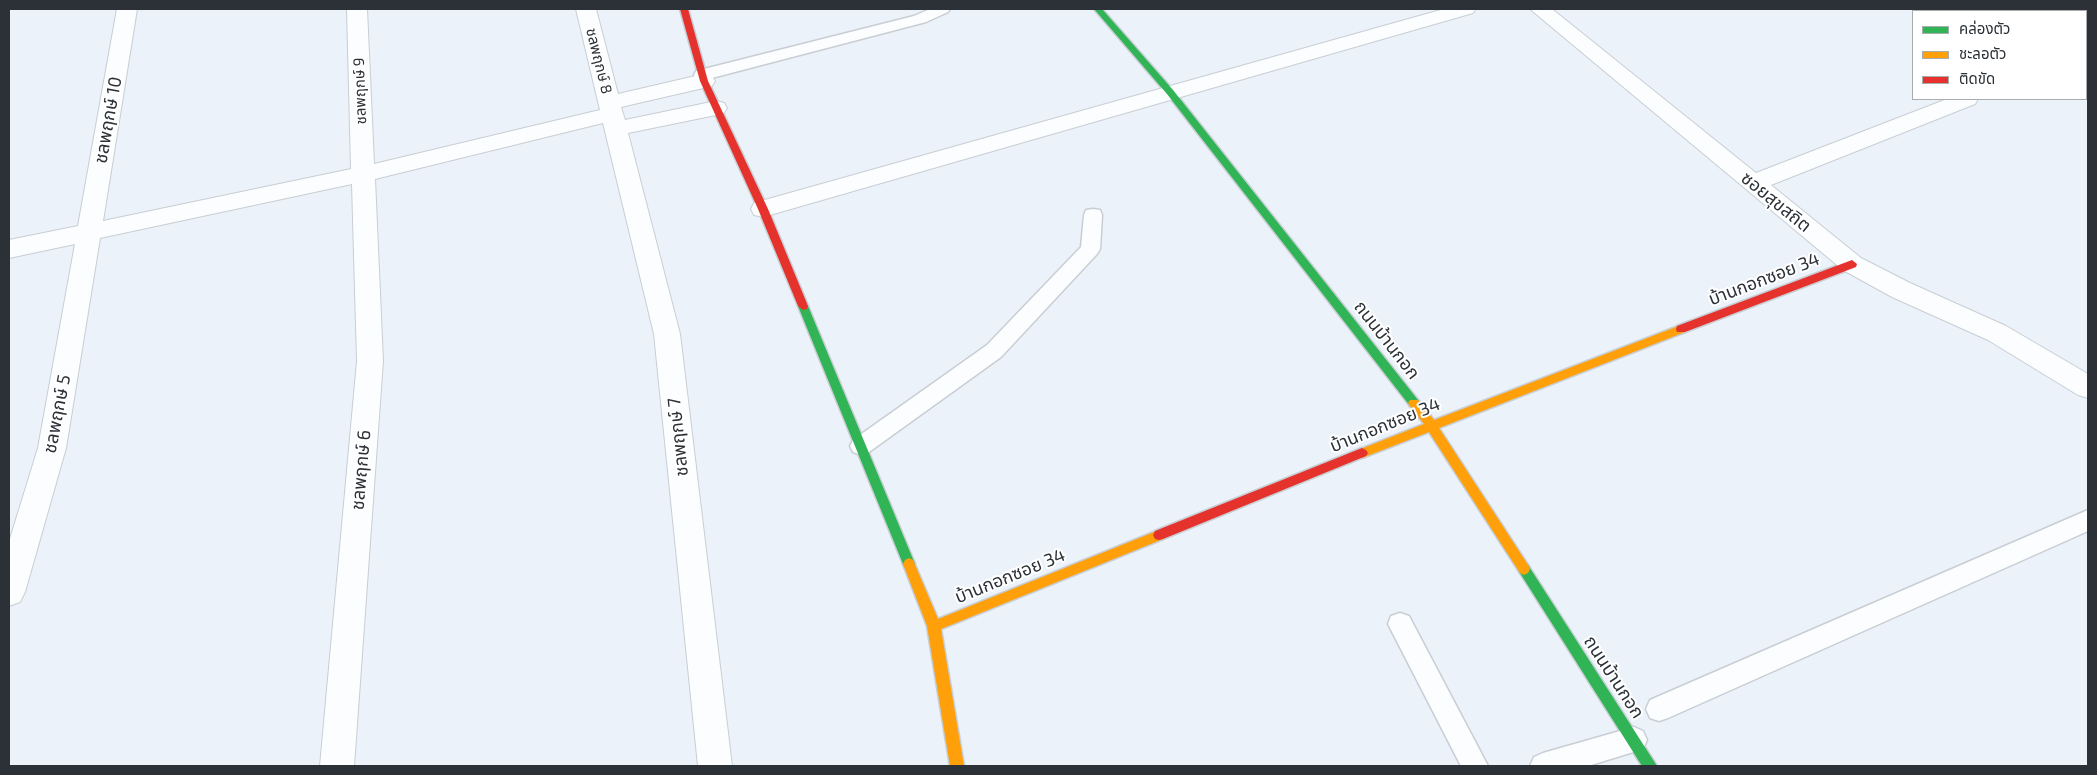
<!DOCTYPE html>
<html>
<head>
<meta charset="utf-8">
<style>
  body { margin:0 }
  #map { position:relative; width:2097px; height:775px; overflow:hidden; background:#ebf2f9; font-family:"Exo 2","Noto Sans Thai",sans-serif }
  canvas { display:block }
  .frame { position:absolute; inset:0; border:10px solid #2b3137; pointer-events:none }
  .legend { position:absolute; left:1912px; top:10px; width:175px; height:90px; box-sizing:border-box; background:#fff; border:1px solid #aaadaf; margin:0; padding:6px 9px; list-style:none; font-size:15px; color:#2b3137 }
  .legend li { display:flex; align-items:center; gap:10px; height:25px }
  .legend b { width:25px; border:1px solid #aaadaf }
</style>
</head>
<body>
<div id="map">
<canvas width="2097" height="775"></canvas>
<div class="frame"></div>
<ul class="legend">
<li><b style="height:6px;background:#30b455"></b>คล่องตัว</li>
<li><b style="height:6px;background:#ff9f0a"></b>ชะลอตัว</li>
<li><b style="height:6px;background:#e5322d"></b>ติดขัด</li>
</ul>
</div>
<script>
const context = document.querySelector('canvas').getContext('2d');
context.lineJoin = 'round';
function stroke(path, color, width, dash) {
  context.strokeStyle = color;
  context.lineWidth = width;
  context.lineCap = dash ? 'butt' : 'round';
  context.setLineDash(dash || []);
  context.stroke(path);
}
function fill(path, color) {
  context.fillStyle = color;
  context.fill(path, 'evenodd');
}
function write(font, color, halo, rows, align = 'center') {
  context.font = font + ' "Exo 2","Noto Sans Thai",sans-serif';
  context.lineWidth = 4;
  context.setLineDash([]);
  context.textBaseline = 'middle';
  context.strokeStyle = halo;
  context.fillStyle = color;
  for (const [text, x, y, turn = 0] of rows) {
    context.save();
    context.translate(x, y);
    context.rotate((+turn || 0) * Math.PI / 180);
    context.textAlign = isNaN(turn) ? turn : align;
    if (halo) context.strokeText(text, 0, 0);
    context.fillText(text, 0, 0);
    context.restore();
  }
}
const lane = new Path2D(`
  M930,9H950L948,12L926,22L708,79H696L694,75L696,71L914,16Z
  M1093,209L1100,210L1102,215L1100,249L1097,254L1001,357L869,452L861,455L853,452L850,446L853,440L987,345L1081,247L1084,215L1086,210Z
  M2088,510V531L1668,718L1659,721L1650,718L1646,709L1650,700Z
  M1400,613L1409,616L1488,766H1461L1388,624L1391,616Z
  M1634,727L1643,731L1647,740L1643,749L1588,766H1530L1534,757L1543,753Z`);
const street = new Path2D(`
  M117,9H137L103,221L351,169L347,9H367L374,164L600,110L576,9H596L618,94L704,74L712,76L715,81L712,86L621,107L625,120L716,101L724,103L727,108L724,113L716,115L628,133L680,334L732,766H698L654,334L603,123L375,179L383,361L354,766H320L357,361L352,184L100,238L66,448L25,592L20,602L9,606V542L38,448L75,244L9,258V240L78,226Z
  M1444,9H1476L1473,13L763,217L754,215L751,209L754,203Z
  M1530,9H1552L1756,173L1947,99H1978L1975,104L1771,185L1861,258L1910,283L2006,326L2088,374V398L2078,395L1988,340L1892,297L1843,270Z
  M2086,45H2088V58H2086Z`);
const fast = new Path2D(`
  M1094,9H1102L1173,90L1418,400L1420,403L1418,406H1410L1167,94Z
  M803,302L808,306L915,564L913,568L909,570L905,568L903,564L798,306Z
  M1524,563L1528,565L1657,766H1642L1520,573L1518,569L1520,565Z`);
const slow = new Path2D(`
  M1681,325L1685,326L1686,329L1685,332L1439,428L1528,565L1530,569L1528,573L1524,575L1520,573L1429,432L1362,458L1358,456L1356,453L1358,450L1424,424L1410,406L1408,403L1410,400H1418L1434,420Z
  M1159,530L1163,531L1165,535L1163,539L941,629L964,766H950L927,626L903,564L905,560L909,558L913,560L938,619Z`);
const jam = new Path2D(`
  M680,9H688L708,81L768,209L808,306L807,309L803,310L798,306L758,209L700,81Z
  M1852,260L1857,264L1856,267L1685,332H1677L1676,329L1677,326Z
  M1362,448L1366,450L1368,453L1366,456L1163,539L1159,540L1155,539L1153,535L1155,531Z`);
const farStreetnames = [
  ["ชลพฤกษ์ 8",599,61,76],
  ["ชลพฤกษ์ 9",360,91,-92]
];
const streetNames = [
  ["ชลพฤกษ์ 10",108,120,-80],
  ["ซอยสุขสถิต",1776,202,39],
  ["บ้านกอกซอย 34",1764,279,-21],
  ["ถนนบ้านกอก",1387,340,52],
  ["ชลพฤกษ์ 5",57,414,-79],
  ["บ้านกอกซอย 34",1385,425,-22],
  ["ชลพฤกษ์ 7",678,437,-96],
  ["ชลพฤกษ์ 6",361,470,-85],
  ["บ้านกอกซอย 34",1010,576,-22],
  ["ถนนบ้านกอก",1614,677,57]
];
stroke(lane, '#c8ced4', 3);
stroke(street, '#c8ced4', 2);
stroke(fast, '#c8ced4', 3);
stroke(slow, '#c8ced4', 3);
stroke(jam, '#c8ced4', 3);
fill(lane, '#fcfdfe');
fill(street, '#fcfdfe');
fill(fast, '#30b455');
fill(slow, '#ff9f0a');
fill(jam, '#e5322d');
write('15px', '#2b3137', '#fff', farStreetnames);
write('18px', '#2b3137', '#fff', streetNames);
</script>
</body>
</html>
